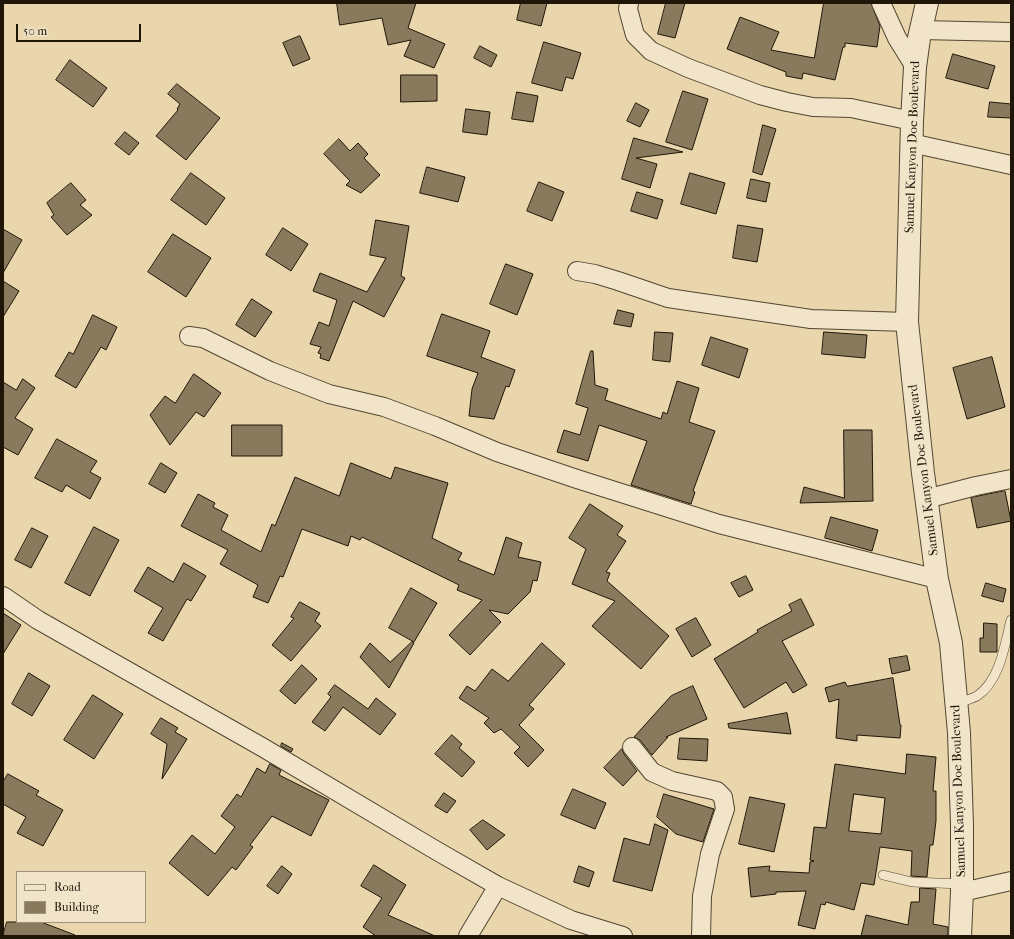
<!DOCTYPE html>
<html>
<head>
<meta charset="utf-8">
<style>
  body { margin:0 }
  #map { position:relative; width:1014px; height:939px; overflow:hidden; background:#ead6ac; font-family:"IM FELL French Canon",serif }
  canvas { display:block }
  .frame { position:absolute; inset:0; border:4px solid #201608; pointer-events:none }
  .legend { position:absolute; left:16px; top:871px; width:130px; height:52px; box-sizing:border-box; background:#f1e4c9; border:1px solid #9d927c; margin:0; padding:5px 7px; list-style:none; font-size:12px; color:#201608 }
  .legend li { display:flex; align-items:center; gap:8px; height:20px }
  .legend b { width:20px; border:1px solid #9d927c }
  .scale { position:absolute; left:16px; top:24px; width:125px; height:18px; box-sizing:border-box; border:2px solid #201608; border-top:0; padding-left:5px; font-size:12px; line-height:14px; white-space:nowrap; color:#201608; -webkit-text-stroke:3px #f1e4c9; paint-order:stroke }
</style>
</head>
<body>
<div id="map">
<canvas width="1014" height="939"></canvas>
<div class="frame"></div>
<ul class="legend">
<li><b style="height:5px;background:#f1e4c9"></b>Road</li>
<li><b style="height:11px;background:#897a5d"></b>Building</li>
</ul>
<div class="scale">50 m</div>
</div>
<script>
const context = document.querySelector('canvas').getContext('2d');
context.lineJoin = 'round';
function fill(path, color) {
  context.fillStyle = color;
  context.fill(path, 'evenodd');
}
function stroke(path, color, width, dash) {
  context.strokeStyle = color;
  context.lineWidth = width;
  context.lineCap = dash ? 'butt' : 'round';
  context.setLineDash(dash || []);
  context.stroke(path);
}
function write(font, color, halo, rows, align = 'center') {
  context.font = font + ' "IM FELL French Canon",serif';
  context.lineWidth = 3;
  context.setLineDash([]);
  context.textBaseline = 'middle';
  context.strokeStyle = halo;
  context.fillStyle = color;
  for (const [text, x, y, turn = 0] of rows) {
    context.save();
    context.translate(x, y);
    context.rotate((+turn || 0) * Math.PI / 180);
    context.textAlign = isNaN(turn) ? turn : align;
    if (halo) context.strokeText(text, 0, 0);
    context.fillText(text, 0, 0);
    context.restore();
  }
}
const building = new Path2D(`
  M337,3H416L408,28L445,44L434,68L404,56L411,40L388,45L382,18L340,25Z
  M521,3H547L541,26L517,20Z
  M666,3H685L675,38L658,34Z
  M824,3H871L880,26L877,47L845,43V47H843L835,80L803,73L802,79L786,76V72L727,49L740,17L779,32L771,50L814,58Z
  M300,36L310,59L293,66L283,43Z
  M544,42L581,53L573,79L566,77L562,91L532,83Z
  M480,46L497,55L491,67L474,58Z
  M953,54L995,66L988,89L946,78Z
  M70,60L107,88L93,107L56,80Z
  M401,75H437V101L401,102Z
  M177,84L220,118L186,160L156,136L178,110L177,109L180,104L168,94Z
  M683,91L708,99L692,150L666,142Z
  M517,92L538,96L533,122L512,119Z
  M990,102L1011,104V118L988,117Z
  M636,103L649,110L640,127L627,121Z
  M466,109L490,112L487,135L463,132Z
  M763,125L776,129L762,175L753,172Z
  M125,132L139,143L129,155L115,144Z
  M634,138L683,152L636,158L657,164L650,188L622,179Z
  M339,139L350,151L358,143L368,154L364,158L380,175L361,193L346,185L350,181L324,154Z
  M427,167L465,177L458,202L420,193Z
  M191,173L225,198L206,225L171,200Z
  M690,173L725,183L716,214L681,204Z
  M751,179L770,183L766,202L747,198Z
  M539,182L564,192L552,221L527,211Z
  M71,183L86,200L80,205L92,215L67,235L51,217L54,215L47,203Z
  M637,192L663,200L657,219L631,211Z
  M376,220L409,226L401,276L405,278L384,317L353,301L329,361L320,358L321,354L318,353L321,347L310,344L319,322L329,326L337,300L313,291L320,273L367,292L386,258L370,255Z
  M738,225L763,229L757,262L733,258Z
  M283,228L308,244L291,271L266,255Z
  M3,229L22,240L3,273Z
  M173,234L211,258L186,297L148,272Z
  M506,264L533,274L517,315L490,304Z
  M3,281L19,291L3,317Z
  M252,299L272,312L255,337L236,325Z
  M618,310L634,314L631,327L614,324Z
  M442,314L490,331L481,357L515,370L509,387L506,386L494,419L469,416L472,389L478,373L427,356Z
  M93,315L117,327L106,350L101,347L76,388L55,376L69,352L73,354Z
  M655,332L673,333L670,362L653,360Z
  M824,332L867,335L865,358L822,354Z
  M711,337L748,349L739,378L702,365Z
  M591,351H593L595,385L608,389L605,400L661,419L663,412L667,414L677,381L699,388L689,422L715,431L693,491L695,492L691,504L631,485L647,441L599,425L588,461L557,452L564,430L580,435L588,408L576,404Z
  M992,357L1005,407L967,419L953,368Z
  M194,374L221,393L204,417L196,412L170,445L150,415L165,396L175,403Z
  M23,379L35,388L15,418L33,429L18,455L3,447V382L16,390Z
  M232,425H282V456H232Z
  M844,430H872L873,501L800,503L804,487L844,498Z
  M57,439L97,461L90,472L101,478L90,499L66,485L62,492L35,478Z
  M161,463L177,473L165,493L149,484Z
  M351,463L391,479L395,467L448,483L432,538L462,553L458,560L494,575L506,537L522,543L518,557L541,562L537,581L533,580L530,592L508,614L489,610L501,622L470,655L449,635L482,600L457,590L459,585L362,537L360,540L351,536L348,546L302,529L283,577L280,576L268,603L253,597L258,585L220,564L228,550L181,526L198,494L215,503L213,507L228,515L221,530L261,552L272,524L275,526L295,477L339,496Z
  M1005,491L1011,521L977,528L971,498Z
  M590,504L623,526L617,535L626,541L606,572L610,573L607,581L669,636L641,669L592,626L615,601L572,584L586,549L569,538Z
  M831,517L878,530L872,551L825,538Z
  M94,527L119,540L90,596L65,583Z
  M32,528L48,536L31,568L15,560Z
  M184,563L206,576L191,601L187,599L163,641L148,633L163,608L134,591L148,567L173,582Z
  M746,576L753,590L739,597L731,583Z
  M986,583L1006,589L1003,602L982,596Z
  M411,588L437,603L414,642L389,628Z
  M801,599L814,625L782,641L807,685L793,693L786,682L744,708L714,659L758,632L757,630L792,611L789,605Z
  M300,602L320,613L315,621L321,626L291,661L272,645L294,618L291,617Z
  M3,613L21,625L3,654Z
  M696,618L711,645L692,657L676,629Z
  M984,623L997,624V652H980V638H983Z
  M412,642L414,643L389,688L360,657L370,643L390,662Z
  M542,643L565,664L529,705L534,709L519,725L544,750L528,767L514,753L520,747L501,729L494,733L484,723L489,718L459,698L467,686L475,691L492,669L508,681Z
  M907,656L910,670L892,674L889,659Z
  M302,665L317,679L295,704L280,691Z
  M29,673L50,686L32,716L12,704Z
  M893,678L900,725H901L900,738L857,735V741L836,738L839,699L829,702L825,688L845,682L847,686Z
  M335,685L368,709L376,698L396,714L380,735L343,707L325,731L312,722L331,697L328,694Z
  M693,686L707,719L666,737H668L652,755L640,740L634,737L671,696Z
  M93,695L123,714L94,759L64,740Z
  M787,713L791,734L729,728L728,724Z
  M161,718L178,728L175,732L187,739L162,779L167,744L151,734Z
  M452,735L462,744L459,748L475,762L462,777L435,754Z
  M680,738L708,739L707,761L678,759Z
  M282,743L293,749L291,752L281,746Z
  M622,749L624,754L637,771L623,786L604,768Z
  M907,754L936,757L933,791H936V821L933,845H930L927,877L911,876L912,851L880,847L874,885L861,883L854,910L826,902L825,905L821,904L815,929L798,925L806,891L776,892V894L751,897L748,868L770,866L769,871L809,873L810,862L814,861L810,860L814,827L826,828L835,764L905,774ZM854,794L885,798L881,834L849,831Z
  M270,764L281,770L279,775L329,800L311,836L272,816L250,845L253,847L236,870L232,867L208,896L169,863L192,835L215,854L235,827L221,816L237,794L241,797L257,768L265,773Z
  M8,774L39,791L36,795L63,810L43,846L17,833L26,817L3,804V782Z
  M573,789L606,803L595,829L561,815Z
  M444,793L456,801L447,813L435,806Z
  M664,794L714,809L703,842L676,834L657,817Z
  M750,797L785,804L774,852L739,844Z
  M483,820L505,835L487,850L470,830Z
  M655,824L668,830L652,891L613,881L624,838L649,845Z
  M374,865L406,885L388,915L435,936H376L363,927L382,898L361,886Z
  M282,866L292,874L278,894L267,886Z
  M579,866L594,872L589,887L574,882Z
  M920,888L936,889L933,924L948,927V936H861L866,915L908,925L911,902H919Z
  M7,922H41L75,935V936H3Z`);
const service = new Path2D(`
  M957,704C963,701 971,699 977,696C1000,681 1005,644 1011,620
  M883,875L912,882L962,884`);
const minor = new Path2D(`
  M629,3L628,9L635,35L651,51L688,68L760,95L787,102L813,107L851,108L912,121
  M881,3L897,38L915,67
  M920,30L1011,32
  M911,143L1011,165
  M577,271L595,274L618,281L668,298L695,302L811,319L907,322
  M189,336L203,338L270,371L329,394L384,407L435,426L497,452L577,479L719,524L937,579
  M926,499L976,486L1011,479
  M3,596L38,620L262,747L437,851L498,886L571,920L623,936
  M632,747L652,772L672,781L717,791L723,797L725,809L710,854L702,896L701,936
  M962,892L1011,881
  M468,936L498,886`);
const tertiary = new Path2D(`
  M927,3L919,38L915,67L912,121L907,322L923,473L937,579L951,643L959,733L962,825V892L960,936`);
const streetNames = [
  ["Samuel Kanyon Doe Boulevard",913,147,-88],
  ["Samuel Kanyon Doe Boulevard",924,470,-97],
  ["Samuel Kanyon Doe Boulevard",959,791,-92]
];
fill(building, '#897a5d');
stroke(building, '#201608', 1);
stroke(service, '#524631', 10);
stroke(minor, '#524631', 20);
stroke(tertiary, '#524631', 24);
stroke(service, '#f1e4c9', 9);
stroke(minor, '#f1e4c9', 18);
stroke(tertiary, '#f1e4c9', 22);
write('13px', '#201608', '#f1e4c9', streetNames);
</script>
</body>
</html>
